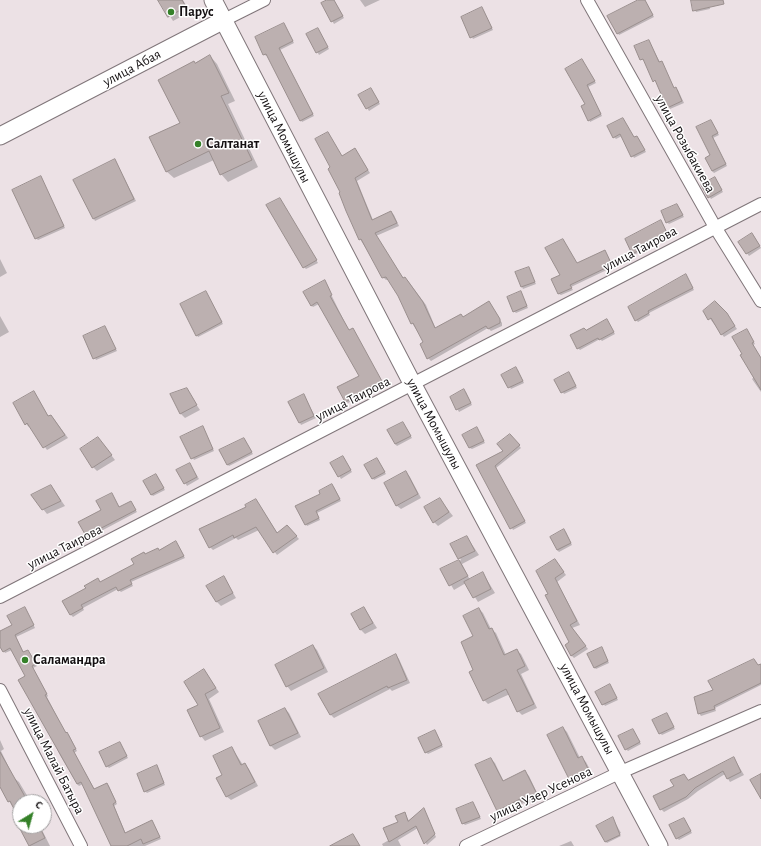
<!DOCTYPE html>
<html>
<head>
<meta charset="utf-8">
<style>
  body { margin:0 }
  #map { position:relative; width:761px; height:846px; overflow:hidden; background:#ece1e5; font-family:"Alegreya Sans",sans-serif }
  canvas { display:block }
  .north { position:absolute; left:12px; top:794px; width:40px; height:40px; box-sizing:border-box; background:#fff; border:1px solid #a19fa0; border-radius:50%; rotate:37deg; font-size:11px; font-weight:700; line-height:16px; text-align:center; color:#141012 }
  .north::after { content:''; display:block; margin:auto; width:14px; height:18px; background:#358129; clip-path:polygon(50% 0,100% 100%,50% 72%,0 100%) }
</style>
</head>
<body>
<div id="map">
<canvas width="761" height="846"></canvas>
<div class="north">С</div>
</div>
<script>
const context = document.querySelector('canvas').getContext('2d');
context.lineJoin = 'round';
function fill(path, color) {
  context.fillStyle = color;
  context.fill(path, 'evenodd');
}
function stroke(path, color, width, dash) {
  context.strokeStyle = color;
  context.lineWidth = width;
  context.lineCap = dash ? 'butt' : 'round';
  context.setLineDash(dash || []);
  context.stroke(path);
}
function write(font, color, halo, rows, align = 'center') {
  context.font = font + ' "Alegreya Sans",sans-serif';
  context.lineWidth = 3;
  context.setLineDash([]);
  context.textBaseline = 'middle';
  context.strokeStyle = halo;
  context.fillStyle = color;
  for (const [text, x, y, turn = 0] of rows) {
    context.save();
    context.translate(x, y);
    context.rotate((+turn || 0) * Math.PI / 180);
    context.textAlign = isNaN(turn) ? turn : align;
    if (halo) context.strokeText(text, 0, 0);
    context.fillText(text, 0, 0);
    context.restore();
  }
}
const shadow = new Path2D(`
  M160,0H183L190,12L173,21Z
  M329,0H334L344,18L334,24L322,3Z
  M360,0H380L365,7Z
  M640,0H645L654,17L619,35L618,33Z
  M691,0H708L710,9L696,12Z
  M483,10L493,30L473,39L462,18Z
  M284,24L294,43L280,50L314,116L302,122L268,56L264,55Z
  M319,31L329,49L319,55L308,34Z
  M649,41L674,89L678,90L684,103L670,109L657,82L654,81L645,61L641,59Z
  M210,56L217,64L235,101L228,104L258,167L228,182L221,174L214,160L174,178L166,171L181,123L195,64Z
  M582,60L596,83L588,87L602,116L590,122L586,105Z
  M371,89L380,104L369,111L359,95Z
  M623,119L634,138L637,137L639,139L646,152L634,158L622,136L616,139L614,137Z
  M712,123L719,135L713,138L727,166L714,173L712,171V155L698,128Z
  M328,133L342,157L355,149L370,173L357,181L373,220L391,212L394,215L399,226L376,236L404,279L408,281L426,305L436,329L463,318L489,302L502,323V326L491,331L488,328L431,361L428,358L425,343L412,323L399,296L389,279L386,280L383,277L360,239L332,168Z
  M115,160L136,201L95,221L75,180Z
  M42,180L65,228L38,240L36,238Z
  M716,180L723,192L711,199L702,185Z
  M281,201L318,263L306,269L304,267Z
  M677,205L684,217L669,224L667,222Z
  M661,221L669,237L634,255L633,253Z
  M754,236L761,248L749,256L739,242Z
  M606,253L613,267L571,287L573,290L561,295L559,294L577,264Z
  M0,259L7,273L0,277Z
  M528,268L536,284L523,289L522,287Z
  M686,275L694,290L649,313L650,315L638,322L636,320Z
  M325,282L349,331H354L384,385L348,403L346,401L360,376L319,304L313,307L311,305Z
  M206,292L223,324L198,337L197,335Z
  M521,292L528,308L516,313L514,311Z
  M715,302L729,317L737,329L724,337L704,311Z
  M0,316L9,332L0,337Z
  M608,322L615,334L602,341L600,339L580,350L578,348L586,331Z
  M105,327L117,351L96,360L84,337Z
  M748,332L755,344L753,345L761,359V392L752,379L754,377L744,354Z
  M518,370L524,383L511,389L503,375Z
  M571,375L577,388L564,394L556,380Z
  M186,389L200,410L185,418L181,414Z
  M34,392L49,417L54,419L68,438L47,450L30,426L29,427L26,424Z
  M466,392L472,405L459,412L451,397Z
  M304,395L316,418L301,425L290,402Z
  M404,425L412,438L397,446L395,444Z
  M204,429L214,451L194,460L182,437Z
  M478,430L485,443L472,449L470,448Z
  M510,435L521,448L496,468L526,523L513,530L478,465L505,451Z
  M98,438L115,460L97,471L93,467Z
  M244,439L253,454L229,466L227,464Z
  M343,457L352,472L341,479L332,463Z
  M377,459L386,474L374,480L373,478Z
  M191,466L199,479L187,486L178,470Z
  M406,472L410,477L421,498L401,509L396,505Z
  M156,475L165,490L153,496L151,494Z
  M51,486L65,506L47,514L43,509Z
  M334,487L341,501L317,513L320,520L307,526L306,524Z
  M112,494L120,508L132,504L137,512L88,538L79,522L102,510Z
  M440,500L453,516L438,526L434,522Z
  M258,503L278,534L287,526L299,539L277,555L259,530L238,540L236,538L213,550L210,547Z
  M566,532L572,545L559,552L557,550Z
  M467,537L479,555L462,564L470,580L483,573L495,593L478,602L466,583L454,590L442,570L461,560L452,545Z
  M176,543L185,558L131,582L133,586L121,592L118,589L83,608L84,610L73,617L71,615L63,601L135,565L146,555L160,551Z
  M555,560L566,575L557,582L580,625L572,628L588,649L574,658L571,655V642L550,594Z
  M224,577L236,598L221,606L217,602Z
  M364,608L377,628L365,634L361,630Z
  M479,609L483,613L491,629L496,633L506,655L516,650L521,654L529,670L521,674L537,708L522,715L518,711L510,694L488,704L484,700L475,671L474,637Z
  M26,610L35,628L16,637L24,653L28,651L30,653L37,666L33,668L48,696L47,697L66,734L69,735L77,751L74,753L95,790L107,784L109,786L117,804L114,806L126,834L152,822L161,839L145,846H112L83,784L79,786L77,784L61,757L34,704L26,676L12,650L5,653L0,644V632L13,626Z
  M313,646L317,650L328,672L291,691L287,686Z
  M603,650L609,663L596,669L594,667Z
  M396,655L399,659L410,683L392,691L390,689L334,718L331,715L320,694Z
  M754,660L758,666L761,665V685L715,708L716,711L701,716L699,713L714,691Z
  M204,671L219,692L209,699L224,732L205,741L201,736L200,705Z
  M611,687L618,700L605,706L597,692Z
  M285,709L289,713L301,737L275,750L271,746L259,722Z
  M668,716L675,729L662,735L660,733Z
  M563,728L567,732L580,758H582L586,762L593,775L575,784L570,780Z
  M633,730L641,744L628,751L626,749Z
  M436,733L443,747L428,754L426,752Z
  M0,740L4,749L1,751L14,778L19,782L31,802H20V818L0,787Z
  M121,745L128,758L109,768L107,766Z
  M232,748L243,765L245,764L249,769L258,786L231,800L226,796L223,775Z
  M734,758L744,775L730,782L725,774L698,791L688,799L664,812L661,809L688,781Z
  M491,759L495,763L504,782L525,772L529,776L540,799L526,805L524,803L502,814L498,810Z
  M158,768L165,785L147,793L145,791Z
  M473,803L481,819L465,825L463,823Z
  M423,809L436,837L427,845L418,828L398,840L401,846H383L382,844L389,840L405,813L409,821Z
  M613,819L621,833L619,834L621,836L607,843L605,841Z
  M685,821L692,833L679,840L677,838Z
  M24,826H40L50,846H30L21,830L25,828Z
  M571,841L574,846H559Z`);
const building = new Path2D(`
  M158,0H182L186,7L168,17Z
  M327,0H334L343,16L331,22L321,3Z
  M638,0H645L653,15L617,34L607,16Z
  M691,0H723L724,4L693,11Z
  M482,7L492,28L470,38L461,17Z
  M284,23L293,41L279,48L313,114L300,121L266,54L263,55L255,37Z
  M318,28L328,47L316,53L306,34Z
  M649,40L659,62L662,61L674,88L676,87L682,101L667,108L655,80L653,82L643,59L640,60L634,46Z
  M210,55L229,93L221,96L252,160L220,175L209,151L166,172L149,137L180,123L158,80L194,61L195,63Z
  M582,59L595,81L587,85L601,114L588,121L581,106L585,104L565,69Z
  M371,88L379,102L366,109L358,95Z
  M623,118L634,137L637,136L645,150L631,157L620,134L613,138L607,126Z
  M711,120L718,133L712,136L726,164L712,171L705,158L710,155L696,127Z
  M328,132L342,156L355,148L368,170L355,178L372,220L391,211L397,223L375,233L403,278L405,277L423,302L435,328L461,314L463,317L489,301L500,319V323L488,329L486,326L427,359L420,344L423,342L413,323L411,324L398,296L386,277L382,278L361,239L359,240L346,211L339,193L340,192L328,169L330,167L315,139Z
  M115,159L134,199L93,219L73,180Z
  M41,176L64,226L35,239L12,190Z
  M715,177L722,190L708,198L701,185Z
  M280,198L317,260L303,268L266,205Z
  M677,204L683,215L666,223L661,211Z
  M661,220L668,235L632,254L625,239Z
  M752,233L760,246L746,254L738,242Z
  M563,239L577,263L605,250L612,265L570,285L572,288L558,294L551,279L560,275L545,248Z
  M529,267L535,282L521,287L515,272Z
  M686,274L693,288L648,311L649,313L635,321L628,307Z
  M325,280L332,295L330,296L349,330L353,328L383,383L345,402L337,387L359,376L317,302L311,306L303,292Z
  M206,291L222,322L196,336L180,304Z
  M521,291L527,306L513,312L507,297Z
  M715,301L727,313L735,326L721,335L711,318L708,320L703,311Z
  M607,319L614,332L599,340L598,338L577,349L570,335L584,328L586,330Z
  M105,326L116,349L93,359L83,336Z
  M747,329L754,342L752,343L761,358V390L740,355L742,354L732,337Z
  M516,367L523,381L508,388L501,375Z
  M569,372L576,386L561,393L554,380Z
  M187,388L197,405L180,414L170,394Z
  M464,389L471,403L456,410L450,397Z
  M34,391L48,416L51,415L65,435L43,448L27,423L25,425L13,403Z
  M304,394L314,416L299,423L288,402Z
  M403,422L411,436L395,444L387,430Z
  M203,426L213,449L191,459L180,437Z
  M477,427L484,441L469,448L462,435Z
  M510,434L520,445L495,466L525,521L510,529L476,465L503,451L497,444Z
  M98,437L112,455L92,468L80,449Z
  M244,438L252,452L227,465L219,450Z
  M343,456L351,470L338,477L330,463Z
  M377,458L385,472L372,479L364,465Z
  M190,463L197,477L184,484L176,470Z
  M406,471L418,494L396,506L384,483Z
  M156,474L164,488L151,495L143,481Z
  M332,484L340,499L316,511L319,518L305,525L295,506L320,494L319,491Z
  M51,485L61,501L42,510L31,495Z
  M112,493L119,507L131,501L136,510L86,536L78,522L101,510L96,501Z
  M440,498L449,512L433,523L424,507Z
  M256,499L277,533L287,525L297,536L273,553L256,527L234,538L233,535L209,548L199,529L246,507L245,505Z
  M564,529L571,543L557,550L550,537Z
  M467,536L475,551L458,559L450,544Z
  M176,541L184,556L130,580L132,584L118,591L116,587L81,605L83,608L70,615L62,601L86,588L84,586L98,578L100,582L134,564L131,559L144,552L145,554L158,548L159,550Z
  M555,559L564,572L555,578L577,621L570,625L586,646L571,656L565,645L569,642L545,595L548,594L536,571Z
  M459,560L468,576L449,586L440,569Z
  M483,572L491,589L473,598L464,582Z
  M224,576L233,593L216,602L206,586Z
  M25,607L34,625L15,635L23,652L28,650L36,664L32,666L47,694L45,695L66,733L67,732L76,749L73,750L94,789L107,783L116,802L113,804L125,833L152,820L160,837L143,844L141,839L127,846H111L81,782L77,784L18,680L25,676L10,648L3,652L0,647V631L12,625L7,616Z
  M364,607L373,623L360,630L351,614Z
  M479,608L489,629L492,628L504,655L517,649L525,666L517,670L534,704L517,712L506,689L483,701L469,672L473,670L461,642L473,636L463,616Z
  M313,645L324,668L286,687L275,665Z
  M602,647L608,661L594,668L587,654Z
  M396,654L407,680L388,688L387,686L330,715L318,694Z
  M754,659L758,665L761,664V683L714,706L715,709L698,714L694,697L713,690L708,681Z
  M204,669L216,688L205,694L220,728L200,737L187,710L198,705L184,682Z
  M610,684L617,698L602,705L595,692Z
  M285,708L298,733L270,746L258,721Z
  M667,713L674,727L659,734L652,720Z
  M563,727L578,758L582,756L589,771L570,781L547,735Z
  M633,729L640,742L625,750L618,736Z
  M435,730L442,745L425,753L418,738Z
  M120,742L127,756L106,767L99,752Z
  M232,747L241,765L245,763L255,782L226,797L216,778L222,775L213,756Z
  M0,752L28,802H20V821L10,801L8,802L0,787Z
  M734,757L741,772L727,779L723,771L695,788L686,797L660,810L653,796L674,786L670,780L684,774L688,780Z
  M491,758L503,781L525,770L537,794L521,802L520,799L497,811L475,765Z
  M157,765L164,783L144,792L137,774Z
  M761,774V799L750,780Z
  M473,802L480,817L462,824L456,809Z
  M424,808L435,834L424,844L416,826L389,842L383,828L398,822L395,816L405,812L408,821Z
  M613,817L620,835L605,842L596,826Z
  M684,818L691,831L676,839L669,825Z
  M26,826H39L45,838L29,846L20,829Z
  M353,834L360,846H330Z`);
const street = new Path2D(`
  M587,0L715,227L761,301
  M224,20L264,0
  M0,597L761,204
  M0,690L81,846
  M466,846L621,772L761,711`);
const secondary = new Path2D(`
  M213,0L413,385L659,846
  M0,136L224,20`);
const markers = [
  [171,12,4,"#358129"],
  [198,144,4,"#358129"],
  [25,660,4,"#358129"]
];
const poiNames = [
  ["Парус",179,12],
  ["Салтанат",206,144],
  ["Саламандра",33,660]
];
const streetNames = [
  ["улица Абая",132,68,-28],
  ["улица Момышулы",284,137,63],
  ["улица Розыбакиева",685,144,61],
  ["улица Таирова",640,249,-28],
  ["улица Таирова",353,399,-27],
  ["улица Момышулы",434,424,62],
  ["улица Таирова",65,547,-27],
  ["улица Момышулы",587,709,62],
  ["улица Малай Батыра",54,761,63],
  ["улица Узер Усенова",541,794,-25]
];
fill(shadow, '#0003');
fill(building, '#bcb0b0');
stroke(building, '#9a8f8e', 1);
stroke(street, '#80767a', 14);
stroke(secondary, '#80767a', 19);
stroke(street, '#fff', 12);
stroke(secondary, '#fff', 17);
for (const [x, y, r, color] of markers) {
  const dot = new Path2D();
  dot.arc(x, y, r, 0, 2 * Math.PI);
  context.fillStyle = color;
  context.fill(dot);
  stroke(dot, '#fff', 1.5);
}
write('bold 14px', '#141012', '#fff', poiNames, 'left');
write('14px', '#141012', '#fff', streetNames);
</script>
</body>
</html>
